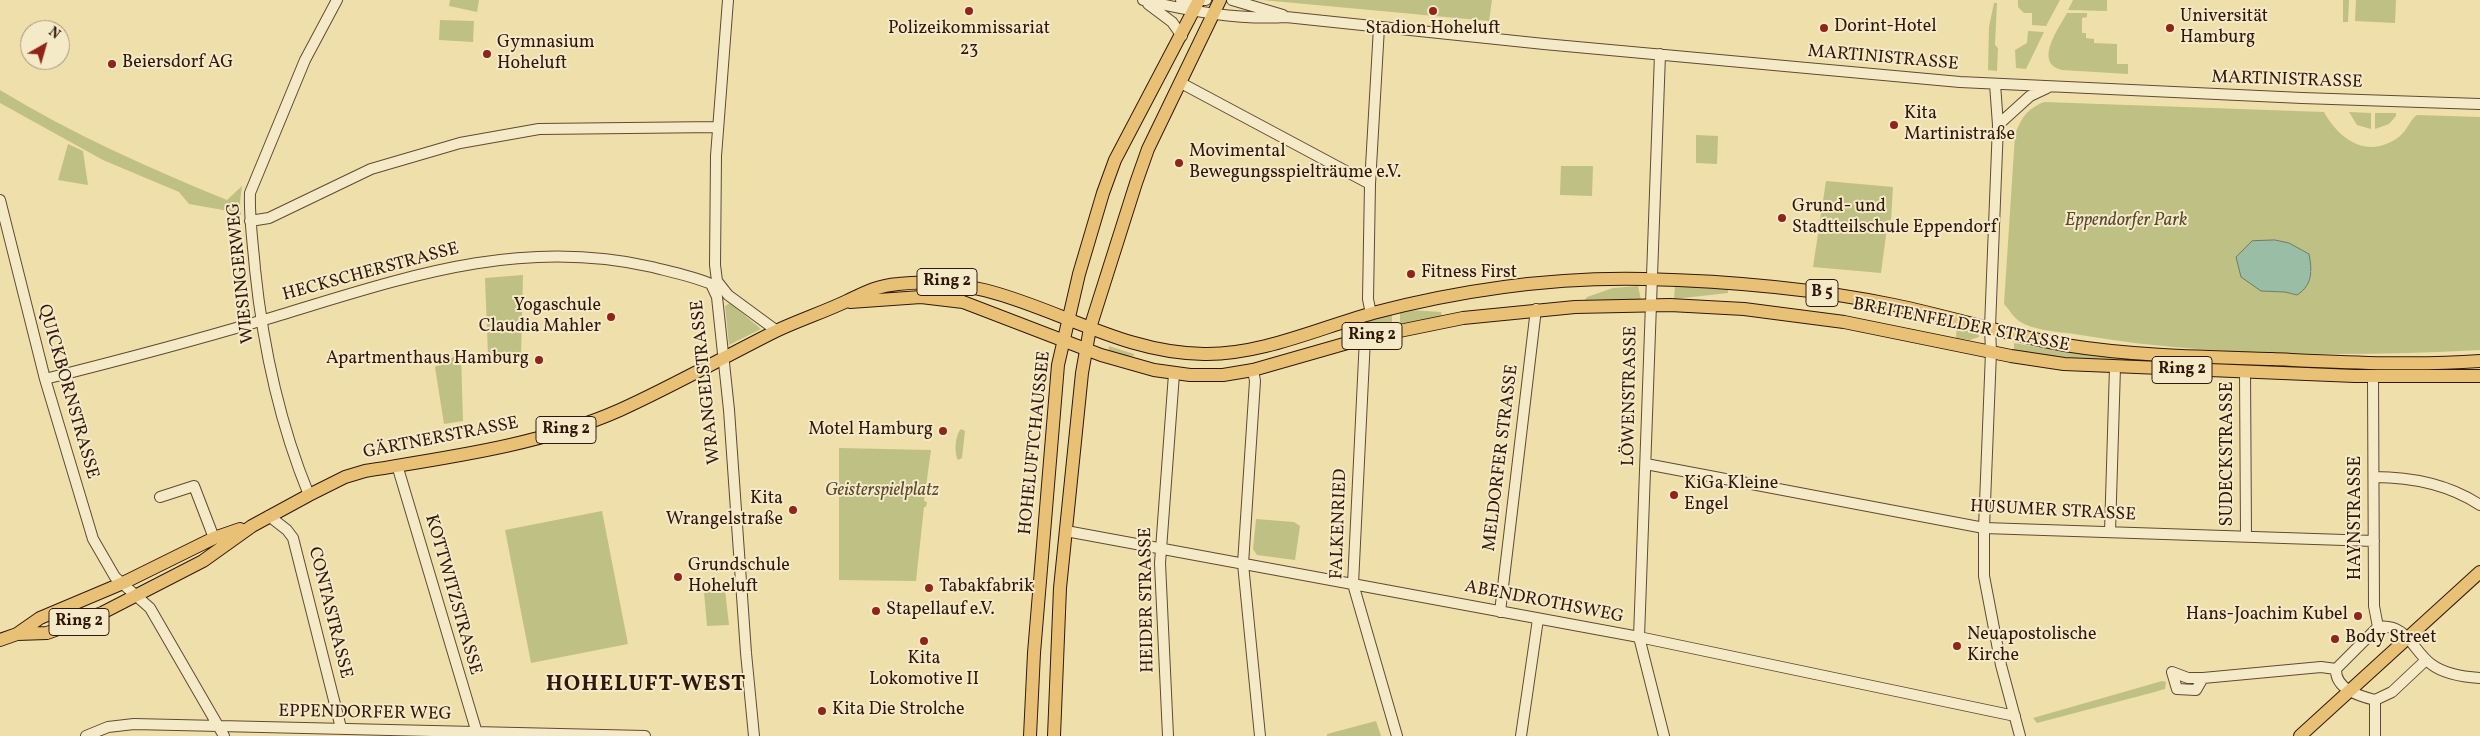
<!DOCTYPE html>
<html>
<head>
<meta charset="utf-8">
<style>
  body { margin:0 }
  #map { position:relative; width:2480px; height:736px; overflow:hidden; background:#efdfab; font-family:Vollkorn,serif }
  canvas { display:block }
  .north { position:absolute; left:20px; top:20px; width:50px; height:50px; box-sizing:border-box; background:#f5eac8; border:1px solid #a7967d; border-radius:50%; rotate:38deg; font-size:14px; font-weight:700; line-height:20px; text-align:center; color:#31180c }
  .north::after { content:''; display:block; margin:auto; width:18px; height:22px; background:#8f2418; clip-path:polygon(50% 0,100% 100%,50% 72%,0 100%) }
</style>
</head>
<body>
<div id="map">
<canvas width="2480" height="736"></canvas>
<div class="north">N</div>
</div>
<script>
const context = document.querySelector('canvas').getContext('2d');
context.lineJoin = 'round';
function fill(path, color) {
  context.fillStyle = color;
  context.fill(path, 'evenodd');
}
function stroke(path, color, width, dash) {
  context.strokeStyle = color;
  context.lineWidth = width;
  context.lineCap = dash ? 'butt' : 'round';
  context.setLineDash(dash || []);
  context.stroke(path);
}
function write(font, color, halo, rows, align = 'center') {
  context.font = font + ' Vollkorn,serif';
  context.lineWidth = 4;
  context.setLineDash([]);
  context.textBaseline = 'middle';
  context.strokeStyle = halo;
  context.fillStyle = color;
  for (const [text, x, y, turn = 0] of rows) {
    context.save();
    context.translate(x, y);
    context.rotate((+turn || 0) * Math.PI / 180);
    context.textAlign = isNaN(turn) ? turn : align;
    if (halo) context.strokeText(text, 0, 0);
    context.fillText(text, 0, 0);
    context.restore();
  }
}
const green = new Path2D(`
  M450,0H479L477,12L449,6Z
  M1262,0H1492L1489,21Z
  M2018,0H2060L2046,26L2032,25V13H2024L2018,7Z
  M2073,0H2107V11L2068,10Z
  M2343,0H2349L2348,22H2343Z
  M2356,0H2396L2395,23L2355,21Z
  M1994,3H1997L1995,45L1998,48L1997,71L1988,70L1989,27Z
  M2067,13H2087V17L2082,18V33H2086V38L2094,39V43L2117,44V64H2128V74L2062,70C2033,63 2059,28 2067,13Z
  M440,20L474,21L473,42L439,40Z
  M2028,31L2044,32L2026,69L2016,68L2015,50L2027,43Z
  M0,90C72,134 149,168 227,200L242,186L240,202L241,217L223,210L189,204L179,192L103,160L0,103Z
  M2044,102L2324,112C2340,141 2369,160 2400,136C2407,130 2410,120 2417,115L2480,117V350C2346,357 2206,357 2074,334C2060,332 2031,330 2019,321C2013,317 2009,309 2004,304L2015,135C2021,118 2027,109 2044,102ZM2312,271L2297,295L2285,292L2261,291Z
  M2349,112L2371,113V129L2357,125Z
  M2375,113H2396V116L2389,124L2375,129Z
  M1696,135L1718,136L1717,164L1696,163Z
  M68,144L83,151L88,185L58,180Z
  M1561,166H1593L1592,196L1560,195Z
  M1826,181L1893,187L1891,220H1888L1881,273L1813,267Z
  M523,275L521,356L488,355L485,278Z
  M1675,285L1728,287V293L1674,299Z
  M1638,286L1641,300L1584,301L1587,297L1613,288Z
  M730,303L761,329L729,345L725,306Z
  M1410,310L1441,312L1442,317L1400,324V313Z
  M1392,313V326L1368,330L1343,328Z
  M1957,324L1979,332V337L1970,340L1956,338Z
  M2014,343C2125,364 2237,364 2350,367L2351,371L2069,359L2014,351Z
  M1109,346L1134,354V356H1123L1108,352Z
  M461,353L463,421L444,424L435,367Z
  M961,429L965,431L962,458L958,460C954,453 955,435 961,429Z
  M839,448L931,450L924,501L927,502L926,507H924L916,581L839,580Z
  M602,511L628,644L531,663L505,530Z
  M1256,519L1294,522L1300,526L1295,560L1257,555L1253,549Z
  M725,590L729,625L707,626L704,592Z
  M2162,681L2166,682L2165,689L2151,693L2037,723L2033,718Z
  M1376,721L1381,736H1327V734Z`);
const water = new Path2D(`
  M2275,240L2289,243L2309,254C2312,270 2313,285 2297,295L2285,292L2261,291L2241,277L2236,257L2252,241Z`);
const minor = new Path2D(`
  M1143,0C1189,11 1238,20 1286,17L1544,44L1960,82L2302,98L2480,104
  M1181,0H1206
  M1232,0L1283,15
  M1148,4L1172,22L1182,36
  M1660,54L1639,637L1664,736
  M1181,83L1370,184
  M1995,84L1998,125L1990,327L1991,352L1984,528V576L2001,665L2020,736
  M1998,125L2030,96L2047,88
  M0,200L45,379L93,539L115,577L150,608L224,736
  M250,221L269,218L371,169L460,143L539,129L717,127
  M717,281L715,265L716,156L728,0
  M717,281L728,295L777,331
  M711,284L717,297L729,410L746,653L754,736
  M1371,314L1368,299L1370,184L1379,27
  M1365,338L1353,584L1397,736
  M1253,370L1255,381L1243,564L1260,736
  M2245,372L2246,536
  M2373,376L2374,606L2378,627
  M45,379C117,361 189,342 260,321C392,282 513,235 652,267C672,272 692,276 711,284
  M1646,464L1984,528L2374,541
  M397,465L477,733
  M2374,477C2413,477 2448,484 2480,505
  M309,495C279,422 263,347 255,269C253,244 249,219 250,193L305,60L337,0
  M160,497L194,486L214,538
  M269,516L287,530L293,538L341,728
  M1066,531L1639,637L2015,716
  M2110,532L2115,367
  M1500,612L1536,309
  M2378,627L2336,669C2335,689 2359,696 2375,700L2392,692L2426,660
  M2378,627C2407,623 2413,651 2431,664C2444,674 2464,677 2480,678
  M2203,678L2196,690L2177,689L2172,672L2188,678H2203L2321,667L2336,669
  M86,736L108,727L134,724L645,736
  M1168,736L1160,563L1174,374
  M1521,736L1538,619
  M2375,736V700`);
const major = new Path2D(`
  M850,302L921,297L963,302L1101,355L1154,370L1190,375H1223L1253,370L1365,338L1463,318L1575,307L1670,305L1744,309L1844,322L2011,356L2064,364L2355,376H2480
  M17,634L47,633L102,613L203,561L252,526L309,495L345,477L365,471C450,457 541,445 620,410C673,386 724,357 776,331C799,320 824,312 847,301C866,292 876,286 898,284C1014,270 1094,353 1204,354C1261,355 1319,328 1373,313C1461,290 1554,277 1644,279C1729,281 1811,288 1894,305C1952,317 2007,335 2065,345C2133,356 2203,357 2272,359C2341,362 2411,366 2480,361
  M0,640L17,634L40,618L123,583L214,538L240,529
  M1030,736L1034,653L1058,365L1079,274L1103,193L1115,160L1199,0
  M1054,736L1060,588L1082,373L1090,328L1136,183L1148,149L1220,0
  M2300,736L2480,572`);
const markers = [
  [969,11,5,"#8f2418"],
  [1433,11,5,"#8f2418"],
  [1824,28,5,"#8f2418"],
  [2170,28,5,"#8f2418"],
  [487,54,5,"#8f2418"],
  [112,64,5,"#8f2418"],
  [1894,125,5,"#8f2418"],
  [1179,163,5,"#8f2418"],
  [1782,218,5,"#8f2418"],
  [1411,274,5,"#8f2418"],
  [611,317,5,"#8f2418"],
  [539,360,5,"#8f2418"],
  [943,431,5,"#8f2418"],
  [1674,495,5,"#8f2418"],
  [793,510,5,"#8f2418"],
  [678,577,5,"#8f2418"],
  [929,588,5,"#8f2418"],
  [876,611,5,"#8f2418"],
  [2358,616,5,"#8f2418"],
  [2335,639,5,"#8f2418"],
  [924,641,5,"#8f2418"],
  [1957,646,5,"#8f2418"],
  [822,711,5,"#8f2418"]
];
const shields = [
  [947,282,60],
  [1822,293,32],
  [1372,336,60],
  [2182,370,60],
  [566,430,60],
  [79,622,60]
];
const shieldNames = [
  ["Ring 2",947,282],
  ["B 5",1822,293],
  ["Ring 2",1372,336],
  ["Ring 2",2182,370],
  ["Ring 2",566,430],
  ["Ring 2",79,622]
];
const poiNames = [
  ["Universität",2180,18],
  ["Hamburg",2180,39],
  ["Dorint-Hotel",1834,28],
  ["Polizeikommissariat",969,30,"center"],
  ["23",969,51,"center"],
  ["Stadion Hoheluft",1433,30,"center"],
  ["Gymnasium",497,44],
  ["Hoheluft",497,65],
  ["Beiersdorf AG",122,64],
  ["Kita",1904,115],
  ["Martinistraße",1904,136],
  ["Movimental",1189,153],
  ["Bewegungsspielträume e.V.",1189,174],
  ["Grund- und",1792,208],
  ["Stadtteilschule Eppendorf",1792,229],
  ["Fitness First",1421,274],
  ["Yogaschule",601,307,"right"],
  ["Claudia Mahler",601,328,"right"],
  ["Apartmenthaus Hamburg",529,360,"right"],
  ["Motel Hamburg",933,431,"right"],
  ["KiGa Kleine",1684,485],
  ["Engel",1684,506],
  ["Kita",783,500,"right"],
  ["Wrangelstraße",783,521,"right"],
  ["Grundschule",688,567],
  ["Hoheluft",688,588],
  ["Tabakfabrik",939,588],
  ["Stapellauf e.V.",886,611],
  ["Hans-Joachim Kubel",2348,616,"right"],
  ["Neuapostolische",1967,636],
  ["Kirche",1967,657],
  ["Body Street",2345,639],
  ["Kita",924,660,"center"],
  ["Lokomotive II",924,681,"center"],
  ["Kita Die Strolche",832,711]
];
const streetNames = [
  ["MARTINISTRASSE",1883,59,5],
  ["MARTINISTRASSE",2287,81,2],
  ["WIESINGERWEG",242,273,-96],
  ["HECKSCHERSTRASSE",371,273,-15],
  ["BREITENFELDER STRASSE",1961,326,11],
  ["WRANGELSTRASSE",707,382,-96],
  ["QUICKBORNSTRASSE",67,392,74],
  ["LÖWENSTRASSE",1631,396,-89],
  ["GÄRTNERSTRASSE",441,439,-11],
  ["HOHELUFTCHAUSSEE",1036,443,-84],
  ["SUDECKSTRASSE",2229,454,-90],
  ["MELDORFER STRASSE",1502,458,-83],
  ["HUSUMER STRASSE",2053,512,3],
  ["HAYNSTRASSE",2357,518,-90],
  ["FALKENRIED",1340,524,-88],
  ["KOTTWITZSTRASSE",452,595,74],
  ["HEIDER STRASSE",1148,600,-91],
  ["ABENDROTHSWEG",1544,603,11],
  ["CONTASTRASSE",329,613,76],
  ["EPPENDORFER WEG",365,714,1]
];
const parkNames = [
  ["Eppendorfer Park",2126,222],
  ["Geisterspielplatz",882,492]
];
const districtNames = [
  ["HOHELUFT-WEST",646,686]
];
fill(green, '#bfc084');
fill(water, '#9abda5');
stroke(water, '#707b68', 1);
stroke(minor, '#604a34', 12);
stroke(major, '#31180c', 14);
stroke(minor, '#f5eac8', 10);
stroke(major, '#e8c076', 12);
for (const [x, y, r, color] of markers) {
  const dot = new Path2D();
  dot.arc(x, y, r, 0, 2 * Math.PI);
  context.fillStyle = color;
  context.fill(dot);
  stroke(dot, '#f5eac8', 2);
}
for (const [x, y, w] of shields) {
  const box = new Path2D();
  box.roundRect(x - w / 2, y - 13.5, w, 27, 4);
  context.fillStyle = '#f5eac8';
  context.fill(box);
  stroke(box, '#31180c', 1);
}
write('bold 16px', '#31180c', null, shieldNames);
write('18px', '#31180c', '#f5eac8', poiNames, 'left');
write('18px', '#31180c', '#f5eac8', streetNames);
write('italic 18px', '#5c4a30', '#f5eac8', parkNames);
context.letterSpacing = '1px';
write('bold 22px', '#31180c', '#f5eac8', districtNames);
context.letterSpacing = '0px';
</script>
</body>
</html>
